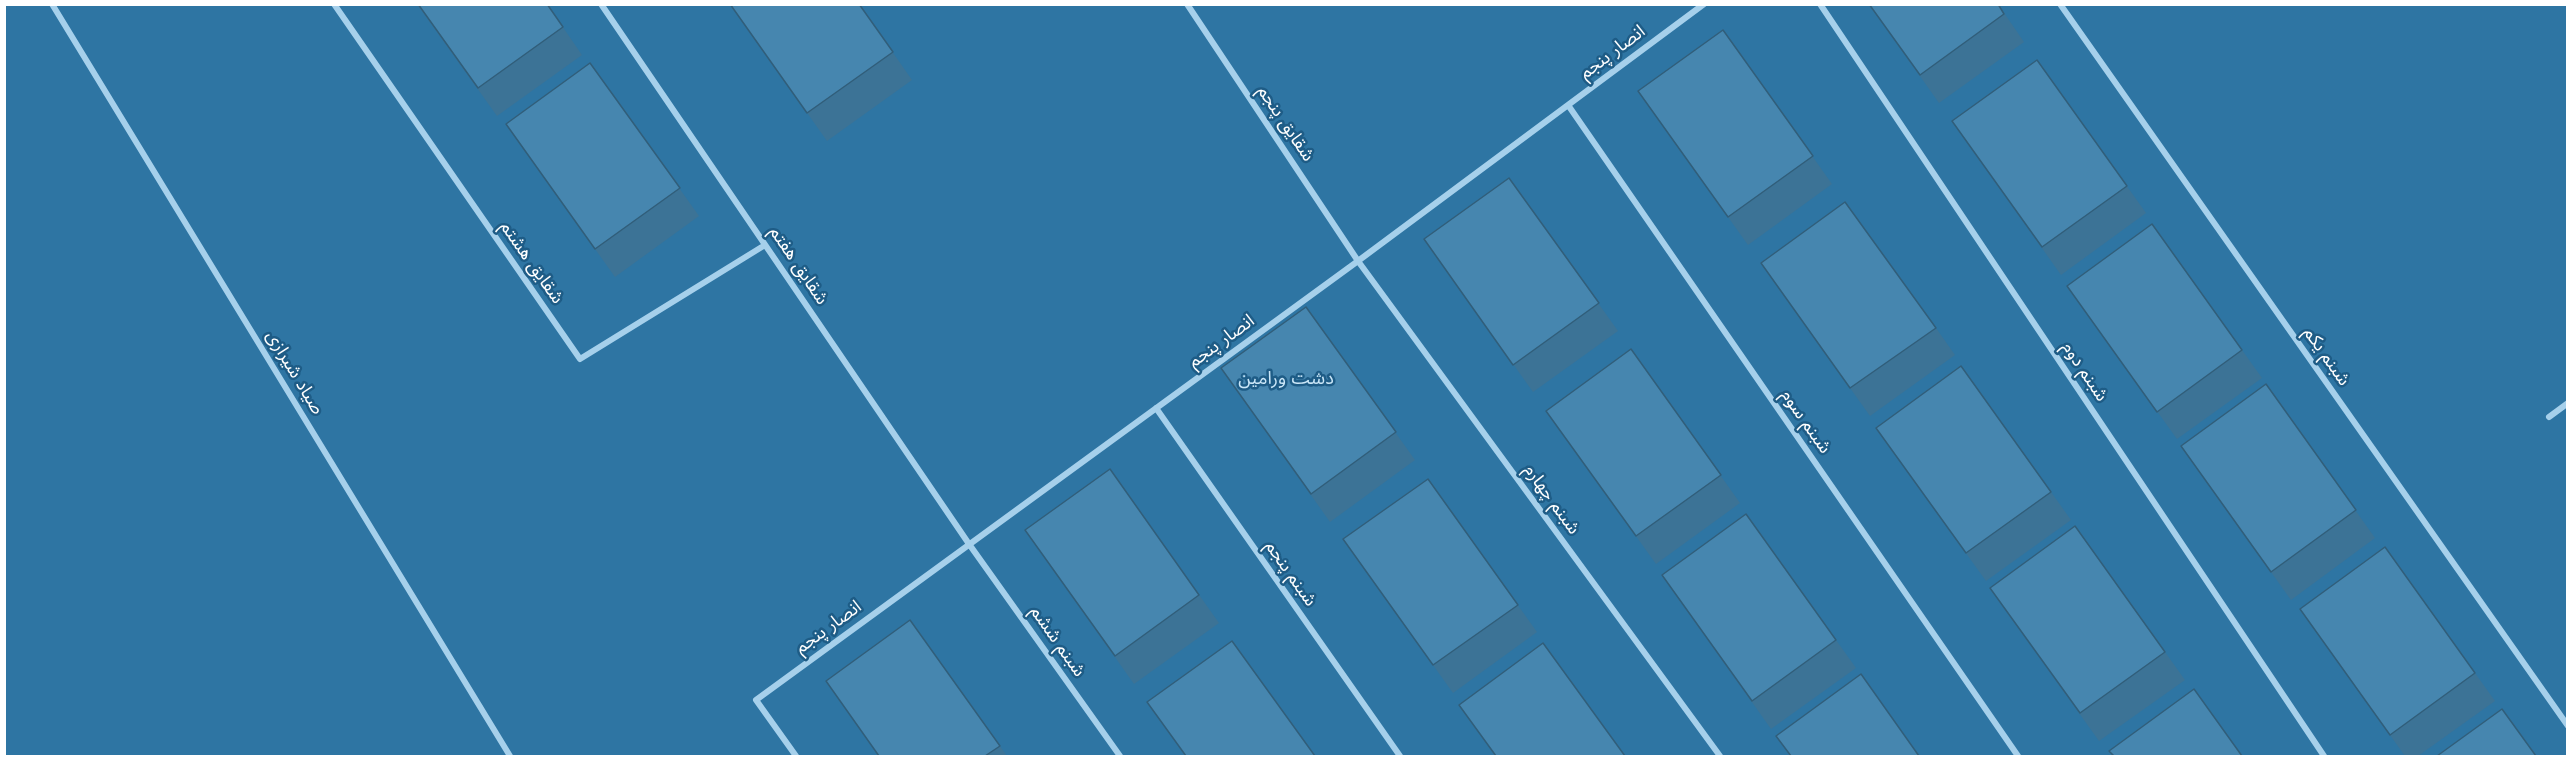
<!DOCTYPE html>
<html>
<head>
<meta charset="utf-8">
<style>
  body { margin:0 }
  #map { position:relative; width:2572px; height:761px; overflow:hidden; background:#1e5c86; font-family:Jost,sans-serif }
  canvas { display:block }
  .frame { position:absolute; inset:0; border:6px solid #fff; pointer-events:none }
</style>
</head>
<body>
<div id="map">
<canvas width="2572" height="761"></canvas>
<div class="frame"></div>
</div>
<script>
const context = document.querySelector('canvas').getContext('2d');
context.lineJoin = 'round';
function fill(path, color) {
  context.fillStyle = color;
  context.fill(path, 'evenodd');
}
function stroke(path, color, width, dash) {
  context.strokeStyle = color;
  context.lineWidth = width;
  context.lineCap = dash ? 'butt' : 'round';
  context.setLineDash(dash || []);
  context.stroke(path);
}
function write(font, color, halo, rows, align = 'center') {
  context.font = font + ' Jost,"Noto Sans Arabic",sans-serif';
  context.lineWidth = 5;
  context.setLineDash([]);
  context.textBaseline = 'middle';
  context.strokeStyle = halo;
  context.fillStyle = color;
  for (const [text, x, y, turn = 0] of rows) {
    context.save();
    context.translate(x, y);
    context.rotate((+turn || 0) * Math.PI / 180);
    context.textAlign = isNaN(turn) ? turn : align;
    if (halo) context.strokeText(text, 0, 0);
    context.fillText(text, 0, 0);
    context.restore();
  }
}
const green = new Path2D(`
  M5,5H2567V756H5Z`);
const street = new Path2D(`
  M52,4L510,756
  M334,4L580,359L765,245
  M601,4L969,544L1120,756
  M1187,4L1358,261L1720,756
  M1820,4L2324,756
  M2060,4L2568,726
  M1568,105L2018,756
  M1156,408L1400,756
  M2549,417L2568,403
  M796,756L756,700L1358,261L1704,4`);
const wall = new Path2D(`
  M417,4H547L582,55L497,116Z
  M730,4H859L912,80L827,141Z
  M1869,4H1998L2024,42L1939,103Z
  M1723,30L1832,184L1748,245L1638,91Z
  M2037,60L2146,213L2061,275L1952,121Z
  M590,63L699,216L615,277L506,124Z
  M1509,178L1618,331L1533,392L1424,239Z
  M1761,263L1936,328L1955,355L1870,416Z
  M2067,286L2242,350L2262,378L2177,439Z
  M1306,307L1415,460L1330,522L1221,368Z
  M1631,349L1740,503L1656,564L1546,411Z
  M1961,366L2071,520L1986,581L1876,428Z
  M2266,384L2375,538L2291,600L2181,446Z
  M1110,469L1219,623L1134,684L1025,530Z
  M1428,479L1537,632L1453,693L1343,539Z
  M1746,514L1856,668L1771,729L1662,575Z
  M2075,526L2185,680L2099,741L1990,588Z
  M2300,609L2475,673L2495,701L2418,756H2405Z
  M910,620L1007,756H879Z`);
const building = new Path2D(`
  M418,4H547L563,27L478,88Z
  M730,4H859L893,52L807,113Z
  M1869,4H1998L2004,14L1920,75Z
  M1723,30L1813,156L1728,217L1638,91Z
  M2037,60L2127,186L2042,247L1952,121Z
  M590,63L680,188L595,249L506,124Z
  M1509,178L1599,303L1513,365L1424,239Z
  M1845,202L1936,328L1850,388L1761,263Z
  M2152,224L2242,350L2157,412L2067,286Z
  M1306,307L1396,432L1311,494L1221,368Z
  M1631,349L1721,475L1636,536L1546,411Z
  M1961,366L2051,492L1966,553L1876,428Z
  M2266,384L2356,510L2271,572L2181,446Z
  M1110,469L1199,595L1115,656L1025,530Z
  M1428,479L1518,605L1433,665L1343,539Z
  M1746,514L1836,640L1752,701L1662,575Z
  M2075,526L2165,652L2080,713L1990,588Z
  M2385,547L2475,673L2390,735L2300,609Z
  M910,620L1000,746L985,756H879L826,681Z
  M1232,641L1315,756H1186L1147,702Z
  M1543,643L1625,756H1496L1459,705Z
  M1861,674L1919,756H1791L1776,736Z
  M2194,689L2242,756H2114L2109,751Z
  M2502,709L2536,756H2437Z`);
const streetNames = [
  ["انصار پنجم",1613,53,-37],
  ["شقایق پنجم",1285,124,56],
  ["شقایق هشتم",531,263,55],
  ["شقایق هفتم",798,266,56],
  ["انصار پنجم",1222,342,-36],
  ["شبنم یکم",2326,357,55],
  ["شبنم دوم",2084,372,56],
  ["صیاد شیرازی",294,373,59],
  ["شبنم سوم",1805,422,55],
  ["شبنم چهارم",1551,500,54],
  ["شبنم پنجم",1290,574,55],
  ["انصار پنجم",829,628,-36],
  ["شبنم ششم",1057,642,55]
];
const parkNames = [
  ["دشت ورامین",1286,380]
];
fill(green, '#2e75a3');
stroke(street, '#a6d0eb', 6);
fill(wall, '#3c7396');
fill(building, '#4686af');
stroke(building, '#315e7a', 1.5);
write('18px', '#fff', '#1e5c86', streetNames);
write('18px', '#cbe7f8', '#1e5c86', parkNames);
</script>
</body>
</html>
